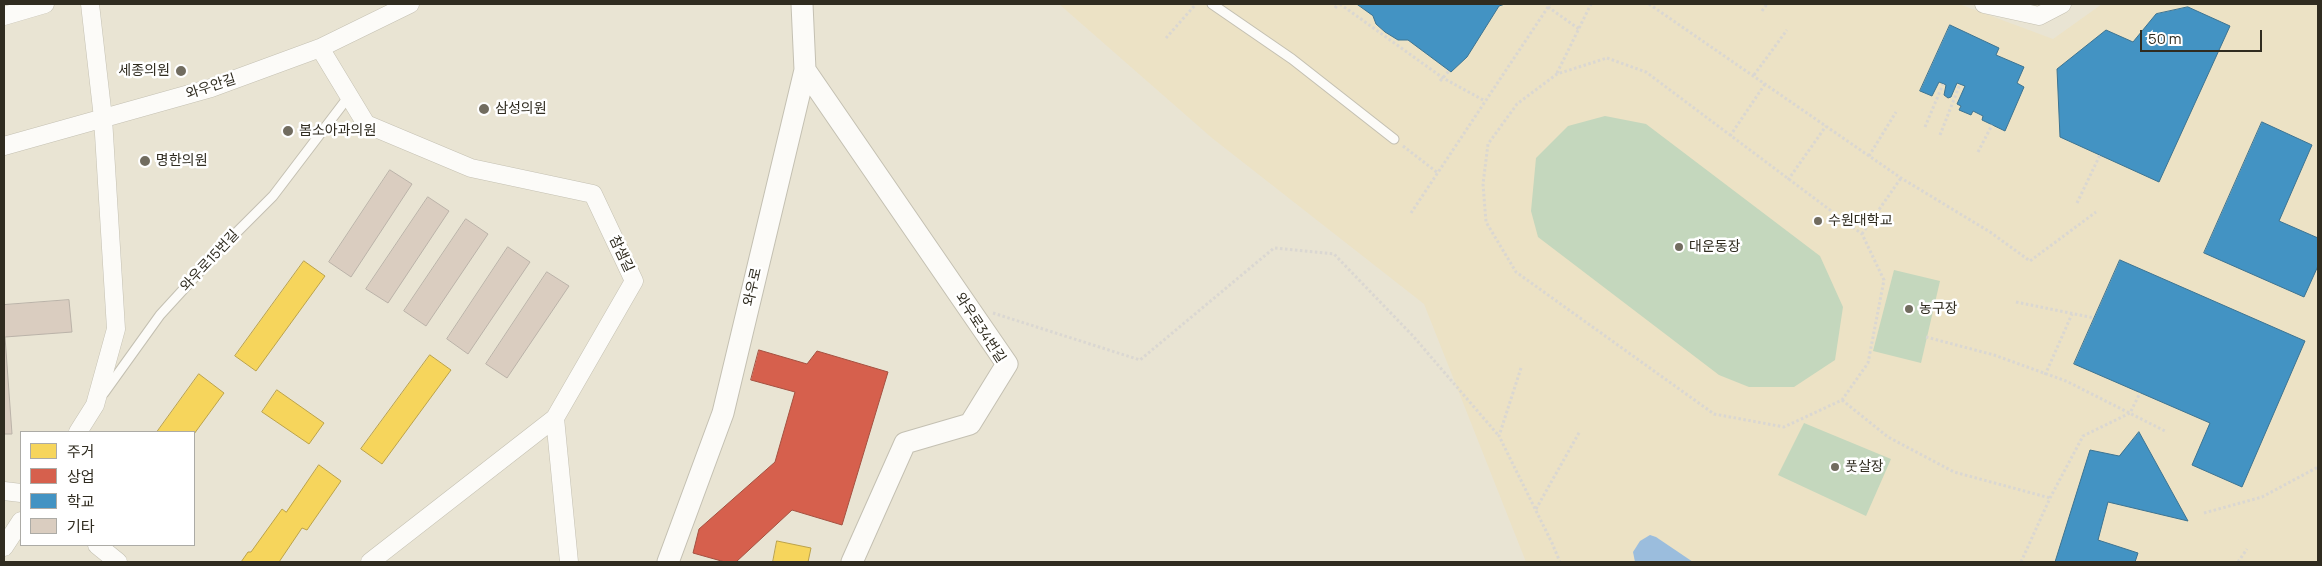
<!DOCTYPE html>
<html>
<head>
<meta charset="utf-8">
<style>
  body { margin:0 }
  #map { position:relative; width:2322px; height:566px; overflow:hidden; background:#e9e4d3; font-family:Manrope,"Noto Sans KR",sans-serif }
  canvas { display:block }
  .frame { position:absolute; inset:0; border:5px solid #302c20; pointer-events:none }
  .legend { position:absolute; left:20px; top:431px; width:175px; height:115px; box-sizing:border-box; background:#fff; border:1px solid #acaba6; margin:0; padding:6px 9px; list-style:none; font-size:15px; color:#302c20 }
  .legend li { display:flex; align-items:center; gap:10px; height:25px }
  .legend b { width:25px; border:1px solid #acaba6 }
  .scale { position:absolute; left:2140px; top:30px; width:122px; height:22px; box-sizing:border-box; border:2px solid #302c20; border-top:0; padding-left:6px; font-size:15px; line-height:18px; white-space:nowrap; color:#302c20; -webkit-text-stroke:4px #fff; paint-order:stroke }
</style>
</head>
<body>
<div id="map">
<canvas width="2322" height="566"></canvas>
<div class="frame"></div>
<ul class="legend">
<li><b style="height:14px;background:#f6d55c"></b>주거</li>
<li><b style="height:14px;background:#d6604d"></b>상업</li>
<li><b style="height:14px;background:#4393c3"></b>학교</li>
<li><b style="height:14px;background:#dacdc0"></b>기타</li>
</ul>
<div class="scale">50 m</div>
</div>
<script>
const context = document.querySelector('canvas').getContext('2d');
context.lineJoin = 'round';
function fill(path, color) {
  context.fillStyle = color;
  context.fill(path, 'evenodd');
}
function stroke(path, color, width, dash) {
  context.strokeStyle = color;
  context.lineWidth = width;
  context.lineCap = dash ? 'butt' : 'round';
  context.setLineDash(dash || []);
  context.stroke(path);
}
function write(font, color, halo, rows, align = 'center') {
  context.font = font + ' Manrope,"Noto Sans KR",sans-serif';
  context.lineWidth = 5;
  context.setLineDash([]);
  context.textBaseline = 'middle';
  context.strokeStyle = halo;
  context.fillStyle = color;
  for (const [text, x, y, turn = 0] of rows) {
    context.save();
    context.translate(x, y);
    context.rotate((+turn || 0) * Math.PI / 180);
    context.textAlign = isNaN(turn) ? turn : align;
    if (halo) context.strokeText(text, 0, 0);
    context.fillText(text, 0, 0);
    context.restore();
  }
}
const built = new Path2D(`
  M1059,4H1959L2053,39L2102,4H2318V562H1526L1424,304L1212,138Z`);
const green = new Path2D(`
  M1605,116L1646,124L1820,256L1843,307L1835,360L1794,387H1749L1719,375L1538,237L1531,211L1536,158L1568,126Z
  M1894,270L1940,281L1921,363L1873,351Z
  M1804,423L1891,459L1866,516L1778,475Z`);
const water = new Path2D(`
  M1650,535L1656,537L1693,562H1635L1633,552L1640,541Z`);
const homes = new Path2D(`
  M304,261L325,276L256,371L235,356Z
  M430,355L451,370L382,464L361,449Z
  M199,374L224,393L194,434V432H157Z
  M277,390L324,423L309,444L262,412Z
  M319,465L341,481L307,530L302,528L279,562H241L248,552H251L282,509L286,512Z
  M777,541L811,548L808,562H773Z`);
const shops = new Path2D(`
  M759,350L807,364L817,351L888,372L842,525L792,510L736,562H725L693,553L699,529L775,462L795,392L751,380Z`);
const schools = new Path2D(`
  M1357,4H1505L1499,6L1467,57L1451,72L1408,40H1398L1385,32L1376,24L1373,16Z
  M2188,7L2230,26L2159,182L2060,137L2057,69L2106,30L2133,42L2156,14Z
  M1950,25L1999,48L1996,55L2024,67L2017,83L2024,87L2005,131L1982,120L1983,116L1973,111L1971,115L1959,110L1961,106L1957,104L1965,86L1957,83L1951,97L1948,98L1944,95L1946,85L1939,82L1932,96L1920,91Z
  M2262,122L2312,145L2279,221L2318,238V266L2304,297L2204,253Z
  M2120,260L2305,341L2242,487L2192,465L2210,423L2074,364Z
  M2139,432L2188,521L2108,502L2098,540L2138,553L2135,562H2055L2090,450L2119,456Z`);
const building = new Path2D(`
  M390,170L412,184L351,277L329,262Z
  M428,197L449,211L388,303L366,289Z
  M466,219L488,234L426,326L404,311Z
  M508,247L530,262L468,354L447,339Z
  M547,272L569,286L507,378L486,364Z
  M69,300L72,332L5,337L12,434H4V305Z`);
const path = new Path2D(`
  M1340,4L1443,78L1485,101
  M1649,4L1901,178L1990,232L2030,261L2096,212
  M1548,7L1579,29
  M1335,8L1338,4
  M1762,11L1767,4
  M1166,38L1196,4
  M1607,58L1646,72L1862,234L1884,280L1868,363L1842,400L1784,427L1714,414L1516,272L1486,222L1483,184L1488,144L1517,104L1557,74Z
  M1557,73L1591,4
  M1754,75L1787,30
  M1440,81L1449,71
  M1925,127L1943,84
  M1940,135L1960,84
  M1730,136L1765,84
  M1403,146L1438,173
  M1978,152L1992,125
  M1869,156L1896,112
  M1788,180L1826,126
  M2077,203L2100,155
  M1411,213L1550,4
  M1862,234L1901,178
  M2016,302L2094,318
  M993,313L1140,360L1274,248L1334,254L1413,336L1499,436
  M1926,337L1994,355L2066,381L2167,432
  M1521,368L1499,436L1552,543L1560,562
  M2045,375L2072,314
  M1842,400L1888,437L1954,472L2050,498
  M1536,509L1580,431
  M2204,513L2262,497L2318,467
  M2021,562L2050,498L2083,436L2130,413L2140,393
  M2238,562L2247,549`);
const service = new Path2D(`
  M1212,4L1292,59L1394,139
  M104,393L160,315L224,245L273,196L349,96`);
const minor = new Path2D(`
  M1984,4L2039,16L2062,4
  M4,16L45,4
  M320,48L366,124L471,168L593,194L634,281L555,418L370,562
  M4,146L211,88L320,48L410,4
  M555,418L569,562
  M78,432L95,405L116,329L103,118L90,4
  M4,491L21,493
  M97,545L118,562
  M4,547L21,521`);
const tertiary = new Path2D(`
  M805,70L1007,364L970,424L905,443L852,562
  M668,562L723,413L805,70L802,4`);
const markers = [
  [181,71,6,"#716c5f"],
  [484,109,6,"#716c5f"],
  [288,131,6,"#716c5f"],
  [145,161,6,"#716c5f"],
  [1818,221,5,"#716c5f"],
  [1679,247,5,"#716c5f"],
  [1909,309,5,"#716c5f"],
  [1835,467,5,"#716c5f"]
];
const poiNames = [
  ["세종의원",170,71,"right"],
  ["삼성의원",495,109],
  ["봄소아과의원",299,131],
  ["명한의원",156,161],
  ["수원대학교",1828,221],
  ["대운동장",1689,247],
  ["농구장",1919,309],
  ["풋살장",1845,467]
];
const streetNames = [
  ["와우안길",211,87,-18],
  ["참샘길",621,254,65],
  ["와우로15번길",210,261,-47],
  ["와우로",753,287,-77],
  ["와우로34번길",980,328,57]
];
fill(built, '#ece2c5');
fill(green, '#c4d7bd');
fill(water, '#9bbddd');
fill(homes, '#f6d55c');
stroke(homes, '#bba24a', 1);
fill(shops, '#d6604d');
stroke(shops, '#a45040', 1);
fill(schools, '#4393c3');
stroke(schools, '#3d7492', 1);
fill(building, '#dacdc0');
stroke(building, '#bab2a8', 1);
stroke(service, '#c4c0b2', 11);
stroke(minor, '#c4c0b2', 19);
stroke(tertiary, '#c4c0b2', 23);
stroke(path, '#dad7d2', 3, [2.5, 2.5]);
stroke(service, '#fcfbf8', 9);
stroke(minor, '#fcfbf8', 18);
stroke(tertiary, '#fcfbf8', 21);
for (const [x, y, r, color] of markers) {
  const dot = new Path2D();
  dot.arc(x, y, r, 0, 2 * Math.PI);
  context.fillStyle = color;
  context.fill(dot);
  stroke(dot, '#fff', 2);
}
write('14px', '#302c20', '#fff', poiNames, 'left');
write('14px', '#302c20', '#fff', streetNames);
</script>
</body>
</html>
